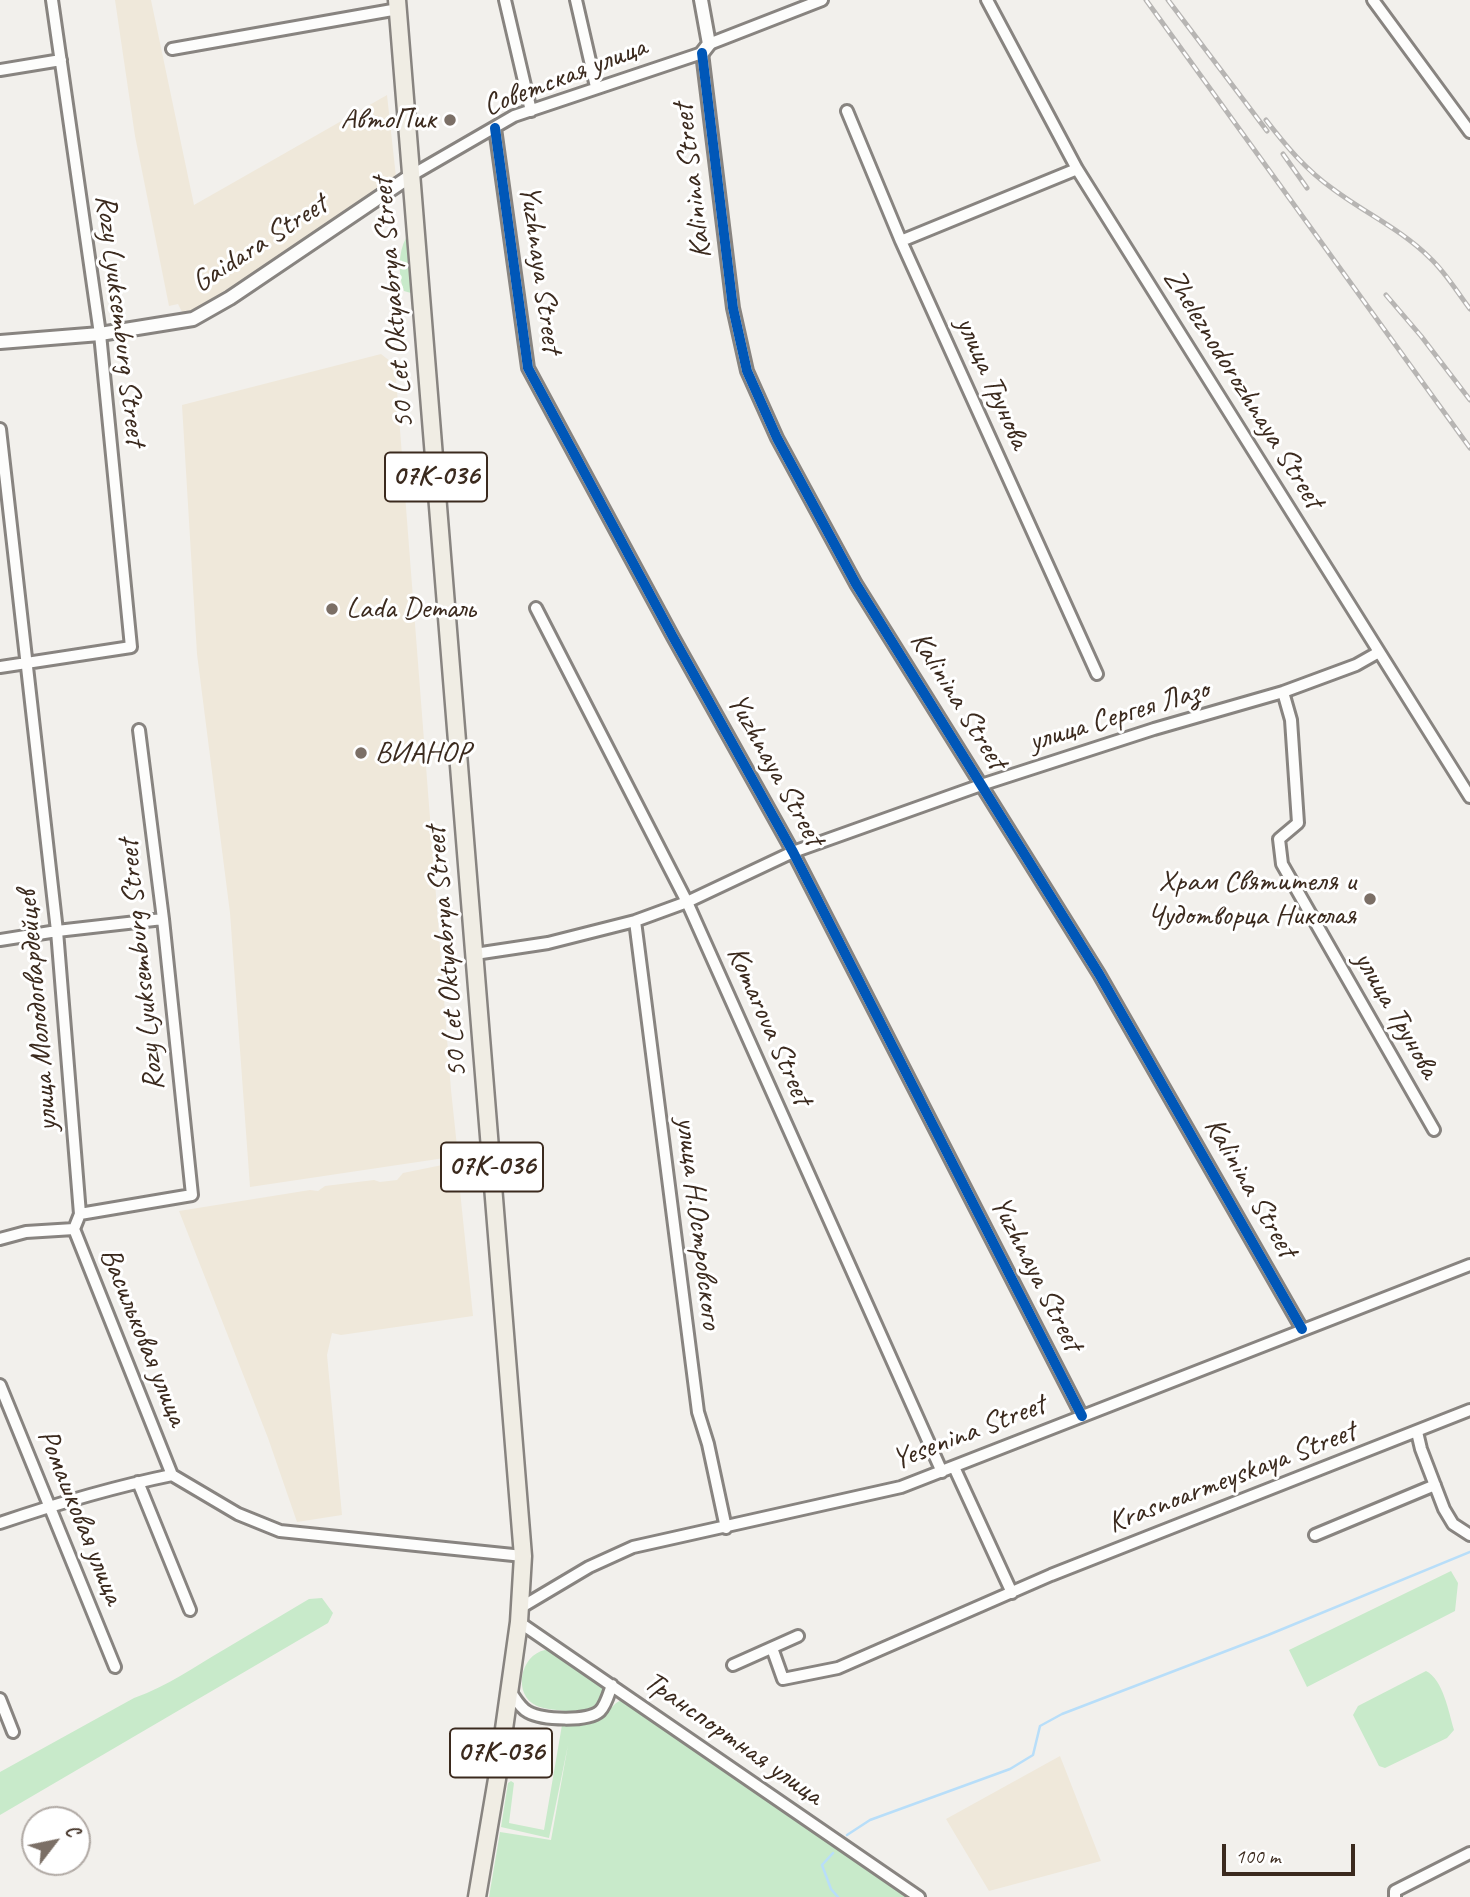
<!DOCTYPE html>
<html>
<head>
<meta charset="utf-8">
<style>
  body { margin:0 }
  #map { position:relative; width:1470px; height:1897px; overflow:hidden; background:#f2f0ec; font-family:Caveat,sans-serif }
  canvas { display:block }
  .north { position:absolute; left:21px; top:1806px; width:70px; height:70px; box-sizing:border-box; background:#fff; border:2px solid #b1aaa5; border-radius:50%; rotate:58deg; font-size:19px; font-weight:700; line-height:28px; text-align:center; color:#3b2a1e }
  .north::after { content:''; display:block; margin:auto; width:24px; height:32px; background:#7b6f66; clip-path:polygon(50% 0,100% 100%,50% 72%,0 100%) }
  .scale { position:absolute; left:1222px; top:1844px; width:133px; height:32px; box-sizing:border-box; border:4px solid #3b2a1e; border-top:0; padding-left:9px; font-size:21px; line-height:24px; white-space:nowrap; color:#3b2a1e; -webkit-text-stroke:5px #fff; paint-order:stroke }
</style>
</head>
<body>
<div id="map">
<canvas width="1470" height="1897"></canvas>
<div class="north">С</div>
<div class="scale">100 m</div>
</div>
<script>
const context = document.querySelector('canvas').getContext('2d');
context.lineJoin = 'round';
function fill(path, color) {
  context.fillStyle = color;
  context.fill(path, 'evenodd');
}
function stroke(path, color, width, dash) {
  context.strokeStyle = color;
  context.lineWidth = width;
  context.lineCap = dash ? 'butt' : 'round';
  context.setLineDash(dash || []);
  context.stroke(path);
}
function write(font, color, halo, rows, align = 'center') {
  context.font = font + ' Caveat,sans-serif';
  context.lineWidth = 6;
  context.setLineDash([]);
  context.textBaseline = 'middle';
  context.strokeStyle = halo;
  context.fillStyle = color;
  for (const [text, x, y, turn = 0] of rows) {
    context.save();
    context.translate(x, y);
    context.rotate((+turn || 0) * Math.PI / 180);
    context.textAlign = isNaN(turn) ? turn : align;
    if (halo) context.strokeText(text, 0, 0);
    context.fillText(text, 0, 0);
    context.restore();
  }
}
const built = new Path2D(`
  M115,0H151L194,205L387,95L396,177L391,182L326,228L212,303L186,314L182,312L178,304L169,306L135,136Z
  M381,354L395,365L451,1090L458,1156L250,1187L230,913L197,654L182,405Z
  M457,1162L473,1316L341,1335L332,1333L327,1355L342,1515L297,1522L268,1438L179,1211L310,1190L318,1191L325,1186L374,1180L380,1182L397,1180L403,1173Z
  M1060,1756L1101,1861L989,1891L946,1819Z`);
const green = new Path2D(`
  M406,238H409L413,292L411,293L404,291C398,276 398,252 406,238Z
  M1451,1571L1458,1583L1455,1611L1307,1687L1289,1650Z
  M322,1598L333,1613L328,1623L0,1815V1772L134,1698C168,1686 194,1667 225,1649C253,1632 281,1616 309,1599Z
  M545,1650H552C562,1657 597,1678 602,1687C605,1693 603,1697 600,1702C595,1710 590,1712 581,1713C570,1711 546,1710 537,1706C512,1695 520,1655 545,1650Z
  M1426,1671C1443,1679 1449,1713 1454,1730L1447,1738L1385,1768L1379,1766L1353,1715L1358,1706Z
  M622,1700L910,1897H489L500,1832L551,1840L568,1745L549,1838L501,1827L508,1783L511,1781L514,1783L509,1823L544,1830L562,1725L563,1723C578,1723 592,1725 604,1715C612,1709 613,1703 622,1700Z
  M517,1730L521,1732L518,1754L512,1760L510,1758L515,1731Z`);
const stream = new Path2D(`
  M847,1835L870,1820L1010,1769L1033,1755L1040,1726L1062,1714L1268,1635L1470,1552
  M833,1853L822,1865L831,1889L838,1897`);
const minor = new Path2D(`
  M505,0L531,111
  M576,0L596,87
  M987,0L1077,169L1470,797
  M1373,0L1470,132
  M709,44L822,0
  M172,49L398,9
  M0,70L61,60
  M847,111L901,241L1097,674
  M495,128L528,368L673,637L793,852L1082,1416
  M412,175L514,116L702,53L733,308L747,371L777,438L856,584L1099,974L1302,1329
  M901,241L1077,169
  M0,429L57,931L80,1214
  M536,608L687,902L942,1472
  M0,667L131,647L100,334L52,0
  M1283,692L1291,720L1298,823L1279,839L1282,864L1434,1130
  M635,921L698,1412L708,1444L726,1528
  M0,940L57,931L163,919
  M475,954L548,943L635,921L687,902L793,852L981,785L1154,729L1283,692L1356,665L1379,652
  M74,1229L172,1475L238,1514L280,1531L523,1556
  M0,1239L26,1232L74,1229L80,1214L192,1195L163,919L139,730
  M0,1385L115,1667
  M1417,1432L1421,1449L1444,1509L1453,1524L1470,1535
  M954,1467L1012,1593
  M138,1482L190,1610
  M0,1523C56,1504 113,1487 172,1475
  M1315,1535L1435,1485
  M520,1608L589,1567L633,1547L901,1487L1470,1265
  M519,1622L919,1897
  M772,1648L783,1679L838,1668L1051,1575L1470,1410
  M733,1665L798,1636
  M510,1691C515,1698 520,1708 528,1712C542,1720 588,1722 600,1711C606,1705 609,1693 612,1685
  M0,1699L13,1732
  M1395,1897V1891L1470,1853`);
const tertiary = new Path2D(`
  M701,0L709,44L702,53
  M0,342L100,334L193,319L230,298L412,175`);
const primary = new Path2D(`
  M397,0L523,1556L519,1622L497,1779L477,1897`);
const rail = new Path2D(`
  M1146,0L1470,448
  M1168,0L1267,131
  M1266,120C1286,146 1306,170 1333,189C1365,213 1402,230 1430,258C1446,273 1457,292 1470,309
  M1283,154L1307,188
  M1386,295L1421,336L1470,400`);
const cycleway = new Path2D(`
  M702,53L733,308L747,371L777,438L856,584L1099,974L1302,1329
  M495,128L528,368L673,637L793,852L1082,1416`);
const markers = [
  [450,120,7,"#7b6f66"],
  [332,609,7,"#7b6f66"],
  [361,753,7,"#7b6f66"],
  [1370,899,7,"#7b6f66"]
];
const shields = [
  [436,477,102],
  [492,1167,102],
  [501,1753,102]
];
const shieldNames = [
  ["07К-036",436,477],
  ["07К-036",492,1167],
  ["07К-036",501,1753]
];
const streetNames = [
  ["Советская улица",565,77,-21],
  ["Kalinina Street",693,181,-97],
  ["Gaidara Street",260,244,-33],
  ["Yuzhnaya Street",540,269,82],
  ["50 Let Oktyabrya Street",394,303,-95],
  ["Rozy Lyuksemburg Street",120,320,83],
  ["улица Трунова",992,383,66],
  ["Zheleznodorozhnaya Street",1243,389,58],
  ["Kalinina Street",958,701,58],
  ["улица Сергея Лазо",1119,716,-17],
  ["Yuzhnaya Street",775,770,61],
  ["50 Let Oktyabrya Street",447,952,-95],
  ["Rozy Lyuksemburg Street",142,965,-96],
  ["улица Молодогвардейцев",38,1011,-95],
  ["улица Трунова",1396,1015,60],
  ["Komarova Street",769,1026,66],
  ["Kalinina Street",1250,1188,60],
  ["улица Н.Островского",698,1223,83],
  ["Yuzhnaya Street",1036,1274,63],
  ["Васильковая улица",143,1337,68],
  ["Yesenina Street",969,1433,-21],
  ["Krasnoarmeyskaya Street",1232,1478,-21],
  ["Ромашковая улица",80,1517,68],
  ["Транспортная улица",733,1739,35]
];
const poiNames = [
  ["АвтоПик",436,120],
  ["Lada Dеталь",346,609,"left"],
  ["ВИАНОР",375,753,"left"],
  ["Храм Святителя и",1356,882],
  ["Чудотворца Николая",1356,916]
];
fill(built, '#efe8da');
fill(green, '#c8eaca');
stroke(stream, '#b8def9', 2.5);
stroke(minor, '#888480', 16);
stroke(tertiary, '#888480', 18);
stroke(primary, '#888480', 21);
stroke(minor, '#fdfdfc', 10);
stroke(tertiary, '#fdfdfc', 12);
stroke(primary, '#f0ede4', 16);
stroke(rail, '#b7b5b3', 5);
stroke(rail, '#fff', 2.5, [8]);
stroke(cycleway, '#0057b8', 10);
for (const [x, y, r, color] of markers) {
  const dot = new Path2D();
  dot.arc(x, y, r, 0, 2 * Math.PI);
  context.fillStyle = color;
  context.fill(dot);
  stroke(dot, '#fff', 2.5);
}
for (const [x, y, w] of shields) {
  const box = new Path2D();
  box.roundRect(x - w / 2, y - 24.5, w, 49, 5);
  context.fillStyle = '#fff';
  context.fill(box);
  stroke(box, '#3b2a1e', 2);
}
write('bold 28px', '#3b2a1e', null, shieldNames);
write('30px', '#3b2a1e', '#fff', streetNames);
write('30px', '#3b2a1e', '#fff', poiNames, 'right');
</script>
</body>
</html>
